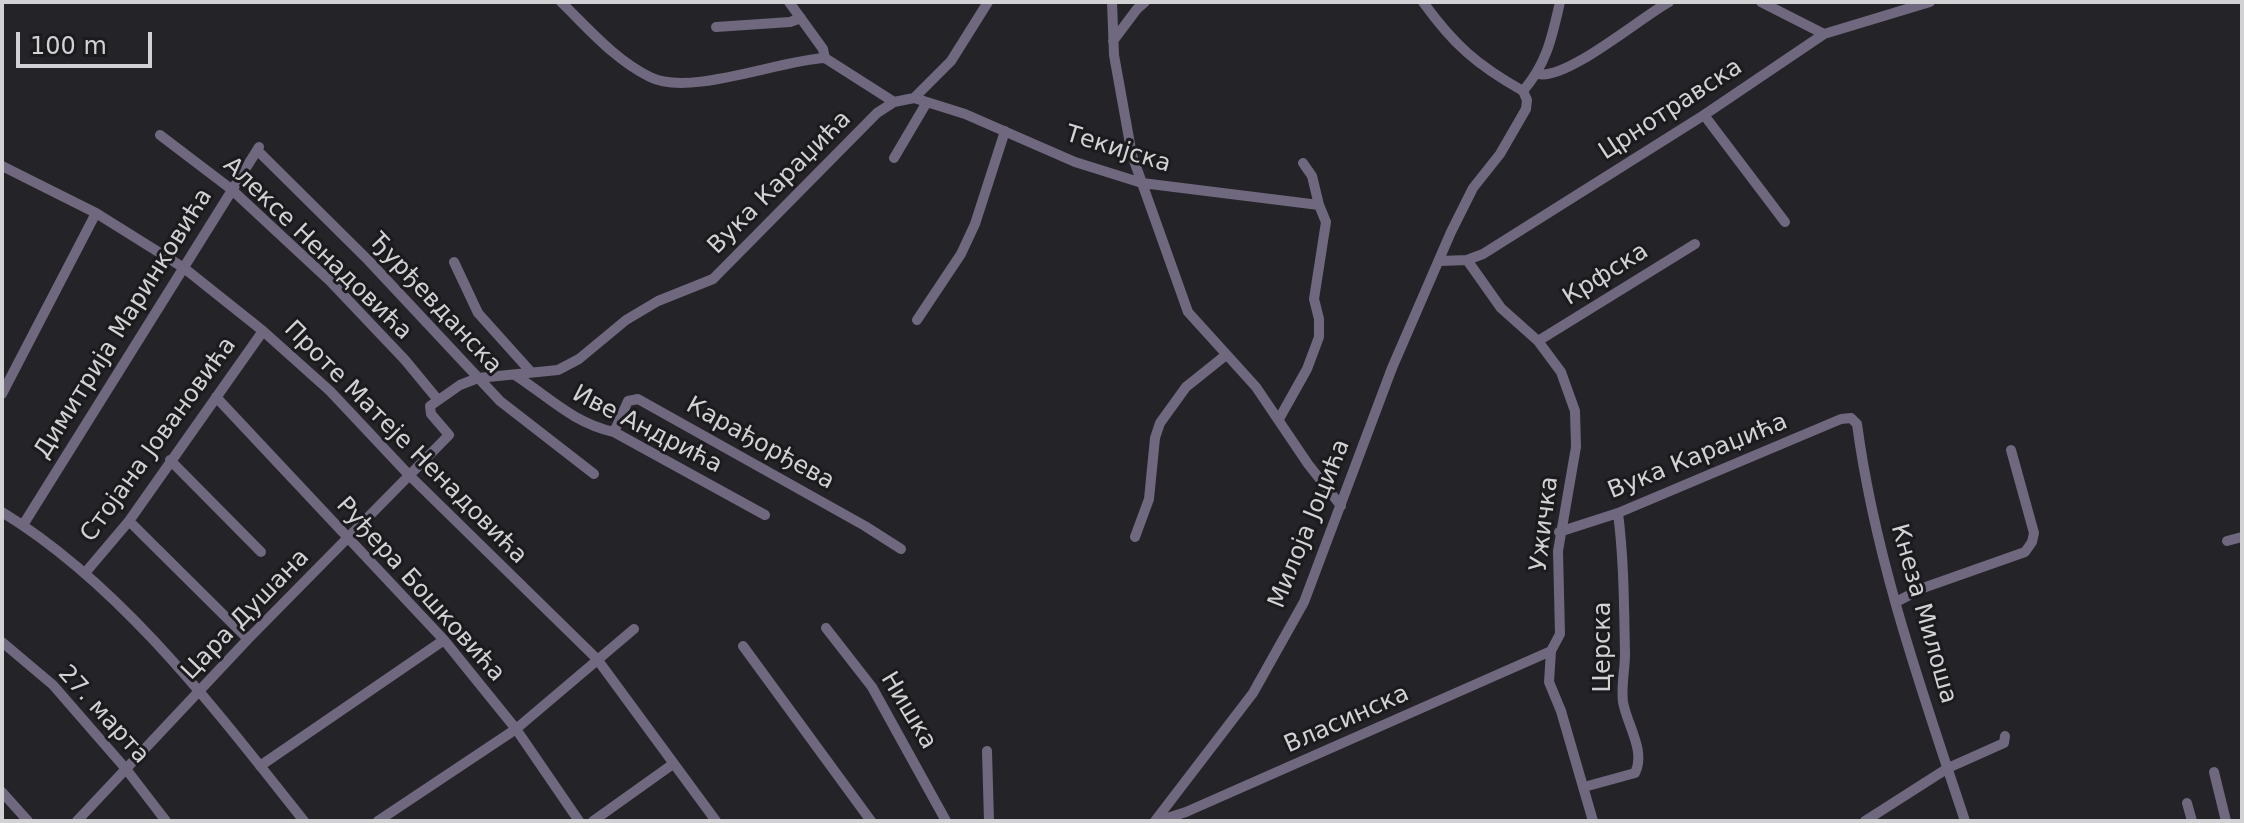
<!DOCTYPE html>
<html>
<head>
<meta charset="utf-8">
<style>
  body { margin:0 }
  #map { position:relative; width:2244px; height:823px; overflow:hidden; background:#242327; font-family:"DejaVu Sans",sans-serif }
  canvas { display:block }
  .frame { position:absolute; inset:0; border:4px solid #d2d1d3; pointer-events:none }
  .scale { position:absolute; left:16px; top:32px; width:136px; height:36px; box-sizing:border-box; border:4px solid #d2d1d3; border-top:0; padding-left:10px; font-size:24px; line-height:28px; white-space:nowrap; color:#d2d1d3; -webkit-text-stroke:6px #1b1a1d; paint-order:stroke }
</style>
</head>
<body>
<div id="map">
<canvas width="2244" height="823"></canvas>
<div class="frame"></div>
<div class="scale">100 m</div>
</div>
<script>
const context = document.querySelector('canvas').getContext('2d');
context.lineJoin = 'round';
function stroke(path, color, width, dash) {
  context.strokeStyle = color;
  context.lineWidth = width;
  context.lineCap = dash ? 'butt' : 'round';
  context.setLineDash(dash || []);
  context.stroke(path);
}
function write(font, color, halo, rows, align = 'center') {
  context.font = font + ' "DejaVu Sans",sans-serif';
  context.lineWidth = 6;
  context.setLineDash([]);
  context.textBaseline = 'middle';
  context.strokeStyle = halo;
  context.fillStyle = color;
  for (const [text, x, y, turn = 0] of rows) {
    context.save();
    context.translate(x, y);
    context.rotate((+turn || 0) * Math.PI / 180);
    context.textAlign = isNaN(turn) ? turn : align;
    if (halo) context.strokeText(text, 0, 0);
    context.fillText(text, 0, 0);
    context.restore();
  }
}
const street = new Path2D(`
  M561,2C589,29 615,60 650,77C689,97 780,60 825,58L894,102
  M789,2L823,49L825,58
  M1112,2L1114,55L1132,155L1188,312L1256,387L1308,464L1341,506
  M1423,2C1454,45 1477,65 1523,91
  M1761,2L1824,34
  M716,27L790,22L801,18
  M1113,41L1137,9L1145,2
  M1538,74C1566,81 1641,17 1669,2
  M914,98L951,61L988,2
  M1704,115L1785,222
  M160,135L231,189L330,281L405,360L438,400
  M257,150L368,260L500,401L594,474
  M894,158L927,102
  M2,166L96,213L184,268L263,331L330,391L409,475L597,659L716,821
  M1467,260L1501,308L1538,341L1561,372L1575,411L1576,447L1558,551L1560,634L1551,651L1549,682L1561,711L1593,821
  M1440,261L1467,260L1483,254L1704,115L1824,34L1930,2
  M454,262L478,313L531,372
  M917,320L961,254L975,224L1005,131
  M1538,341L1695,244
  M515,375C549,397 573,423 614,432L765,515
  M2,394L96,213
  M216,397L444,640L516,729L579,821
  M1279,419L1307,369L1319,337V319L1314,299L1326,222L1319,205L1312,176L1303,163
  M614,432L628,401L638,399L865,526L901,549
  M170,460L261,552
  M2,512C122,585 218,713 304,821
  M129,521L248,639
  M23,525L259,147
  M1559,532L1618,513L1841,419L1851,418L1857,424C1875,559 1922,691 1965,821
  M1135,537L1149,499L1155,438L1160,423L1186,387L1226,355
  M2227,541L2242,537
  M85,573L129,521L263,331
  M1896,602L1923,588L2025,552L2032,542L2034,533L2011,450
  M826,628L872,687L946,821
  M2,642L53,685L126,769L166,821
  M743,646L871,821
  M987,751L989,821
  M260,766L444,640
  M2214,772L2226,821
  M1584,787L1635,773C1646,751 1627,725 1623,702C1621,685 1625,670 1625,654C1624,606 1624,560 1618,513
  M2,792L28,821
  M2187,803L2192,821
  M77,821L248,639L449,435L431,414L430,406L460,385L478,378L558,370L579,359L626,320L658,301L713,279L877,113L894,102L914,98L965,114L1075,162L1142,183L1319,205
  M378,821L516,729L634,629
  M593,821L673,764
  M1155,821L1253,693L1304,602L1392,368L1451,232L1473,188L1500,154L1526,109L1527,100L1523,91C1547,63 1552,37 1560,2
  M1158,821L1186,812L1551,651
  M1865,821L1948,768L2004,743L2005,736`);
const streetNames = [
  ["Црнотравска",1671,110,-33],
  ["Текијска",1118,150,17],
  ["Вука Караџића",780,183,-45],
  ["Алексе Ненадовића",317,249,44],
  ["Крфска",1606,275,-32],
  ["Ђурђевданска",435,304,47],
  ["Димитрија Маринковића",124,324,-58],
  ["Иве Андрића",647,430,27],
  ["Стојана Јовановића",159,440,-54],
  ["Проте Матеје Ненадовића",405,443,45],
  ["Карађорђева",760,444,29],
  ["Вука Караџића",1698,457,-22],
  ["Милоја Јоцића",1310,524,-68],
  ["Ужичка",1545,524,-83],
  ["Руђера Бошковића",420,590,48],
  ["Кнеза Милоша",1923,614,74],
  ["Цара Душана",246,615,-46],
  ["Церска",1604,647,-90],
  ["Нишка",908,711,59],
  ["27. марта",103,715,48],
  ["Власинска",1347,720,-24]
];
stroke(street, '#6f687e', 10);
write('24px', '#d2d1d3', '#1b1a1d', streetNames);
</script>
</body>
</html>
